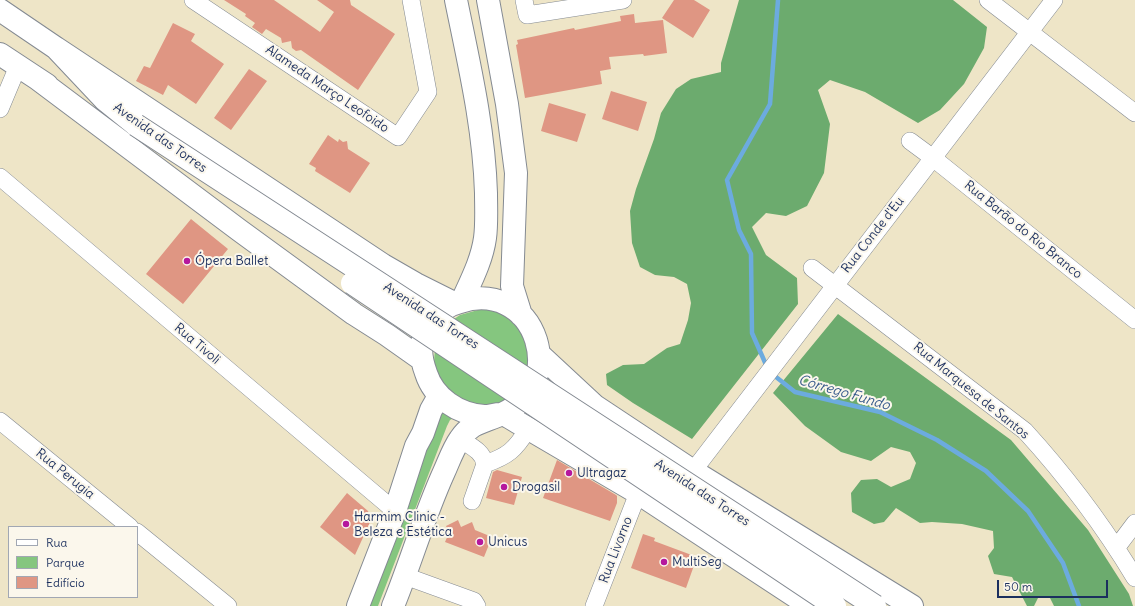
<!DOCTYPE html>
<html>
<head>
<meta charset="utf-8">
<style>
  body { margin:0 }
  #map { position:relative; width:1135px; height:606px; overflow:hidden; background:#eee5c7; font-family:Delius,sans-serif }
  canvas { display:block }
  .legend { position:absolute; left:8px; top:526px; width:130px; height:72px; box-sizing:border-box; background:#fbf7ec; border:1px solid #a1a7b3; margin:0; padding:5px 7px; list-style:none; font-size:12px; color:#1b2f5e }
  .legend li { display:flex; align-items:center; gap:8px; height:20px }
  .legend b { width:20px; border:1px solid #a1a7b3 }
  .scale { position:absolute; left:997px; top:580px; width:111px; height:18px; box-sizing:border-box; border:2px solid #1b2f5e; border-top:0; padding-left:5px; font-size:12px; line-height:14px; white-space:nowrap; color:#1b2f5e; -webkit-text-stroke:3px #fbf7ec; paint-order:stroke }
</style>
</head>
<body>
<div id="map">
<canvas width="1135" height="606"></canvas>
<ul class="legend">
<li><b style="height:5px;background:#fff"></b>Rua</li>
<li><b style="height:11px;background:#85c67f"></b>Parque</li>
<li><b style="height:11px;background:#df9683"></b>Edifício</li>
</ul>
<div class="scale">50 m</div>
</div>
<script>
const context = document.querySelector('canvas').getContext('2d');
context.lineJoin = 'round';
function fill(path, color) {
  context.fillStyle = color;
  context.fill(path, 'evenodd');
}
function stroke(path, color, width, dash) {
  context.strokeStyle = color;
  context.lineWidth = width;
  context.lineCap = dash ? 'butt' : 'round';
  context.setLineDash(dash || []);
  context.stroke(path);
}
function write(font, color, halo, rows, align = 'center') {
  context.font = font + ' Delius,sans-serif';
  context.lineWidth = 4;
  context.setLineDash([]);
  context.textBaseline = 'middle';
  context.strokeStyle = halo;
  context.fillStyle = color;
  for (const [text, x, y, turn = 0] of rows) {
    context.save();
    context.translate(x, y);
    context.rotate((+turn || 0) * Math.PI / 180);
    context.textAlign = isNaN(turn) ? turn : align;
    if (halo) context.strokeText(text, 0, 0);
    context.fillText(text, 0, 0);
    context.restore();
  }
}
const green = new Path2D(`
  M478,310C490,309 504,311 514,319C519,323 530,350 533,358L507,403L476,408L450,395L437,376L434,362L435,348L448,323L460,315Z
  M436,406L455,417L450,420L447,426L378,606H364Z`);
const forest = new Path2D(`
  M739,0H953L987,27L984,48L964,84L940,110L918,123L865,92L830,80L818,90L830,124L824,173L807,206L786,216L766,213L752,227L766,255L797,278L798,304L692,439L633,403L607,385L606,374L623,365L644,364L667,348L680,344L688,320L691,303L687,284L674,277L655,275L640,267L632,243L630,211L636,189L654,139L661,113L676,89L691,79L721,72V63Z
  M838,314L1011,440L1088,530L1129,594L1133,606H1054L1050,598H1038L1034,606H1027L1012,577L994,574L988,556L994,548L993,531L962,524L932,522L920,523L896,508L884,522L874,524L852,512L851,493L861,480L877,479L891,487L910,479L916,463L910,452L891,447L871,461L841,452L805,426L773,393Z`);
const stream = new Path2D(`
  M767,367L752,333L751,254L739,230L727,180L770,104L778,0
  M771,373L795,392L880,412L937,440L986,471L1028,511L1063,563L1079,606`);
const building = new Path2D(`
  M224,0H274L320,32L334,12L317,0H350L351,5L395,34L358,90L301,50L296,51L292,48L291,41L282,43L281,38L266,29L262,34L252,27L255,23L245,16L246,14Z
  M674,0H694L710,10L693,38L662,18Z
  M634,14L635,23L663,20L667,53L644,56L643,54L609,57L611,69L600,71L602,84L525,98L516,45L518,44L517,40L574,28L575,30L621,21L620,16Z
  M173,23L195,34L191,41L224,64L196,104L168,85L163,95L136,81L144,66L150,68Z
  M249,69L267,81L231,130L214,118Z
  M611,91L647,102L638,131L602,119Z
  M549,103L586,114L577,142L541,131Z
  M328,135L338,142L339,139L343,142L347,141L348,149L370,163L350,193L315,171L316,168L309,164Z
  M191,219L228,249L183,304L146,274Z
  M557,460L616,495L617,496V503L610,521L543,498Z
  M497,470L522,477L514,505L486,498L493,472Z
  M347,493L368,511L371,520L355,555L320,527Z
  M458,520L461,527L472,522L475,530L492,537L484,557L445,542L449,533L446,526Z
  M643,534L655,538L654,541L697,557L686,588L631,568Z`);
const minor = new Path2D(`
  M193,0L398,137L428,92L411,0
  M524,0L527,15L623,0
  M988,0L1135,113
  M0,109L18,66
  M910,141L933,158L1135,320
  M0,177L395,511
  M812,268L1025,431C1066,476 1103,525 1135,578
  M0,421L130,527
  M460,439C470,446 483,451 485,464L472,501
  M485,464C508,456 515,450 528,429
  M693,471L1054,0
  M137,532L228,606
  M1117,547L1135,523
  M405,576L474,601L477,606
  M594,606L638,493`);
const major = new Path2D(`
  M456,0C469,64 484,127 486,193C486,207 487,224 485,238C482,260 471,281 462,301
  M488,0L507,104L516,173L512,286L521,315
  M0,10L56,48L105,100L136,125
  M56,48L383,265L416,284L454,303
  M0,54L47,85
  M35,77L239,230L354,314L387,335L421,359
  M539,354L595,406L693,471L912,606
  M358,606L395,511L416,446L423,433L431,410L439,396
  M393,606C411,562 424,516 444,472C449,461 453,449 460,439C471,422 485,422 502,414C520,406 533,391 538,371C540,361 539,350 536,340C525,306 493,291 460,302C447,305 435,314 428,325C426,329 424,335 423,339C419,350 422,362 426,373C434,398 458,414 484,416C490,416 495,414 500,414C505,414 512,419 517,422L638,493L810,606`);
const majorBridge = new Path2D(`
  M136,125L875,606
  M352,283L835,606`);
const markers = [
  [187,261,4,"#b5179e"],
  [569,473,4,"#b5179e"],
  [504,487,4,"#b5179e"],
  [346,524,4,"#b5179e"],
  [480,542,4,"#b5179e"],
  [664,562,4,"#b5179e"]
];
const streetNames = [
  ["Alameda Março Leofoido",327,89,34],
  ["Avenida das Torres",160,138,35],
  ["Rua Barão do Rio Branco",1023,230,39],
  ["Rua Conde d'Eu",873,235,-52],
  ["Avenida das Torres",431,316,33],
  ["Rua Tivoli",197,344,40],
  ["Rua Marquesa de Santos",971,391,39],
  ["Rua Perugia",65,474,39],
  ["Avenida das Torres",702,493,33],
  ["Rua Livorno",616,550,-69]
];
const poiNames = [
  ["Ópera Ballet",195,261],
  ["Ultragaz",577,473],
  ["Drogasil",512,487],
  ["Harmim Clinic -",354,517],
  ["Beleza e Estética",354,532],
  ["Unicus",488,542],
  ["MultiSeg",672,562]
];
const waterNames = [
  ["Córrego Fundo",844,393,16]
];
fill(green, '#85c67f');
fill(forest, '#6cab6e');
stroke(stream, '#6cabdf', 4.5);
fill(building, '#df9683');
stroke(minor, '#848a92', 18);
stroke(major, '#848a92', 24);
stroke(minor, '#fff', 17);
stroke(major, '#fff', 22);
stroke(majorBridge, '#848a92', 24, []);
stroke(majorBridge, '#fff', 22);
for (const [x, y, r, color] of markers) {
  const dot = new Path2D();
  dot.arc(x, y, r, 0, 2 * Math.PI);
  context.fillStyle = color;
  context.fill(dot);
  stroke(dot, '#fbf7ec', 1.5);
}
write('13px', '#1b2f5e', '#fbf7ec', streetNames);
write('13px', '#1b2f5e', '#fbf7ec', poiNames, 'left');
write('italic 14px', '#375a8b', '#fbf7ec', waterNames);
</script>
</body>
</html>
